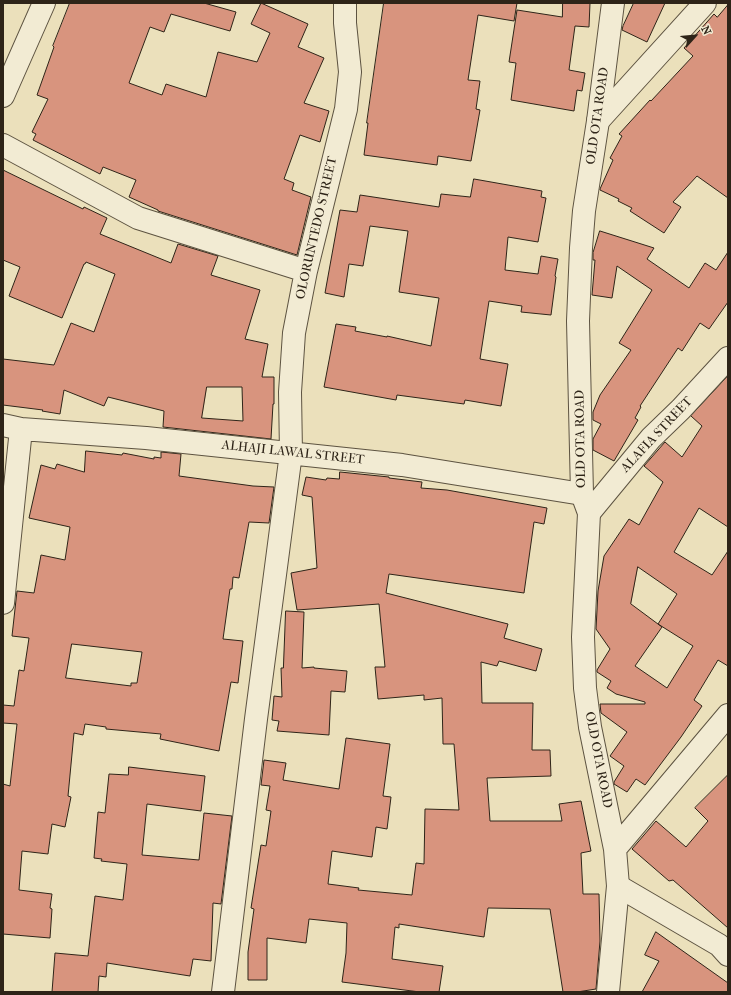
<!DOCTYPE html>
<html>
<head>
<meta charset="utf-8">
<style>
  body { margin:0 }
  #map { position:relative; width:731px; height:995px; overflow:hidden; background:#ebe0bb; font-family:"IM FELL French Canon",serif }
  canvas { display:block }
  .frame { position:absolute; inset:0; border:4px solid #2e2418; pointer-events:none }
  .north { position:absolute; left:675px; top:16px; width:40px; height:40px; -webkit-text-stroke:3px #f2ebd3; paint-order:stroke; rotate:63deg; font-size:11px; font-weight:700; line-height:16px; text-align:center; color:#2e2418 }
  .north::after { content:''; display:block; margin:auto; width:14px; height:18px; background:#2e2418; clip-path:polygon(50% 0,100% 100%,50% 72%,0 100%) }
</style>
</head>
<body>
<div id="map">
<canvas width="731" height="995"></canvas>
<div class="frame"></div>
<div class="north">N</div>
</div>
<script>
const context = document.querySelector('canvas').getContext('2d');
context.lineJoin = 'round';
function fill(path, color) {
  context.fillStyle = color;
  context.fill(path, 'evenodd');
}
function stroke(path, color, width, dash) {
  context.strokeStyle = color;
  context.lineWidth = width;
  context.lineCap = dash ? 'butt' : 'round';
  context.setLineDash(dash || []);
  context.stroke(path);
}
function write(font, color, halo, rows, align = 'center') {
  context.font = font + ' "IM FELL French Canon",serif';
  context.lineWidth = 3;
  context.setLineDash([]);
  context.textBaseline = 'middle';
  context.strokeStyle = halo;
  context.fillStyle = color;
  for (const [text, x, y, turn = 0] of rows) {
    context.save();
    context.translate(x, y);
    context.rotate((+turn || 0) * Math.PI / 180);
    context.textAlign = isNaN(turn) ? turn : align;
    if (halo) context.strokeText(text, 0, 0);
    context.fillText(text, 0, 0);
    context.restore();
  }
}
const building = new Path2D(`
  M70,3H204L236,12L230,31L171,14L164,32L150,27L129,83L162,95L166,84L206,97L218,52L257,62L270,33L251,24L261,3L308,24L298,47L324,58L304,103L329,111L320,142L300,135L284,179L294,183L292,190L311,197L297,255L158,211V210L129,197L136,180L103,167L100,174L33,140L36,134L32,132L48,99L37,95L54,47L53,46Z
  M384,3H517L514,21L478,15L468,80L480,81L476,109L480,110L471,161L438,156L437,165L364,155L368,123H367Z
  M563,3H590L589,27L575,26L569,70L585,73L582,91L577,90L574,111L511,100L516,63L509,62L517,10L562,17Z
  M634,3H665L647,42L622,30L623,26Z
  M728,5V198L697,176L673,202L681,207L664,233L630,211L632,208L618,201L619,199L600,190V189L613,160L610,158L622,136L619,134L650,100L651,101L693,56L684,48L714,14L717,17Z
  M3,170L83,209L84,207L107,218L100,234L171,263L178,244L218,256L211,275L260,290L245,339L268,344L262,377H274V404H273L271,439L163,427L164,411L108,397L104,406L64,390L60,414L42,411L43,410L3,405V359L54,365L71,323L94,332L115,274L86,262L85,264H84L62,318L9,296L20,267L3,260ZM207,387H242L243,421L202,418Z
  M474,179L542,191L541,197L546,198L538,242L508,237L505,270L538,274L541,256L558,259L555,276L556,277L551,315L521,312L522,306L489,301L480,359L508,364L501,406L465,400L464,404L397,395L396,400L324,387L336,324L356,327L355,331L387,337V336L431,346L439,298L399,292L408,231L370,226L363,266L349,264L344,297L325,293L340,210L357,212L360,195L439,207L441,194L470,197Z
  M600,231L654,248L647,259L689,288L705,263L716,270L728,252V302L709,329L700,323L682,351L678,348L640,406L641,407L635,418L638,420L614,461L593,450V439L601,424L593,420V412L600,395L631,350L619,343L652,290L617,266L612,298L592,295L595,260H593V253Z
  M728,376V527L699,508L674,552L712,575L728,551V666L718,660L694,700L702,706L681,737L645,785L636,779L627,792L614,784V782L624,766L610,756L627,732L601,713L600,704H645V702L616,694L607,688L611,681L597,672V670L610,649L596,629L598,591L604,556L629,519L639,525L663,482L644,466L665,442L682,457L702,426L691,416ZM638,567L677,594L658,624L693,646L667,688L635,666L662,627L631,604Z
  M86,451L122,455L123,453L154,459V457L161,458V452L181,454L179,476L253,486L274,487L269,523L249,522L239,578L233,577L232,589H230L223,639L243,641L238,683L231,682L219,751L160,739L161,734L106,729V727L85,724L83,735L74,733L68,796L71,797L65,827L52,824L48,854L22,851L19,890L52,894L50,908L52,909L50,938L3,934V784L10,786L17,724L3,723V705L14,706L19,670L24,671L29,638L12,636L17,591L34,593L41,555L65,560L70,527L29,518L41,465L55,469L57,464L84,472ZM72,644L142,652L137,683H131V686L66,678Z
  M340,472L389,477V478L422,482L421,488L447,490L547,508L544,524L534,522L524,593L389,574L386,593L508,624L504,638L542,649L536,671L499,661L497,666L481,662L482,703H533L532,750H550L551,776L487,778L490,821H562L559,804L581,801L591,851L581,853L583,894H599L600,941L596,989L577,992H563L550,909L488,908L484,937L399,924V928L395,927L392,959L443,966L439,992H420L342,982L346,953L347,923L309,919L306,943L267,938V980H248V952L254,909L251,908L261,845L266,846L271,811L266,810L270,786L261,785L264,760L286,763L283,780L339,789L346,738L390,744L383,796L391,797L387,829L376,827L372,857L332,851L328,884L359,888L358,890L412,895L416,863L424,864L425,809L459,810L454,744H443L442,698L424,700V695L378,699L375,667H385L379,604L297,610L291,573L317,568L312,497L302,495L306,477L326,480L327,478L339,479Z
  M286,611L304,612L302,668L314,667V668L347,671L345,692L331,691L329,735L277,731L279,721L272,720L274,696L282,697L281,668H283Z
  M129,767L205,776L201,811L147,804L142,855L199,860L204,813L232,816L221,904L213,903L211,961L193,959L190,976L107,963L106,977L99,976L98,992H52L55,953L88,956L95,896L123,900L127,864L101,861L102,859L94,858L98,812L105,813L109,774L128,775Z
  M728,775V928L673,880L669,881L632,849L656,821L686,847L708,821L695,808Z
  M656,932L728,983V992H642L659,961L645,955Z`);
const minor = new Path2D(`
  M3,96L44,3
  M598,121L705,3
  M3,145L138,218L306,271
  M3,425L21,429L146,438L402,465L582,494
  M589,513L651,438L681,409L728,358
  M3,603L21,429
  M618,886L719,945L728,955
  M223,992L256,719L291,453L290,392L294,333L306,271L346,109L350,72L345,23V3`);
const tertiary = new Path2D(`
  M615,849L728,715
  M608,992L618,886L615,849L590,727L585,688L583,637L589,513L582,494L578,321L581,248L584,211L598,121L613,3`);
const streetNames = [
  ["OLD OTA ROAD",598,116,-82],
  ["OLORUNTEDO STREET",317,228,-77],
  ["ALAFIA STREET",657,435,-47],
  ["OLD OTA ROAD",581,439,-91],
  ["ALHAJI LAWAL STREET",293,453,6],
  ["OLD OTA ROAD",598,760,79]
];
fill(building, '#d8947e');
stroke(building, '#2e2418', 1);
stroke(minor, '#5d5341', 24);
stroke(tertiary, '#5d5341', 24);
stroke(minor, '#f2ebd3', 22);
stroke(tertiary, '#f2ebd3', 22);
write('13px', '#2e2418', '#f2ebd3', streetNames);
</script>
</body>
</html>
